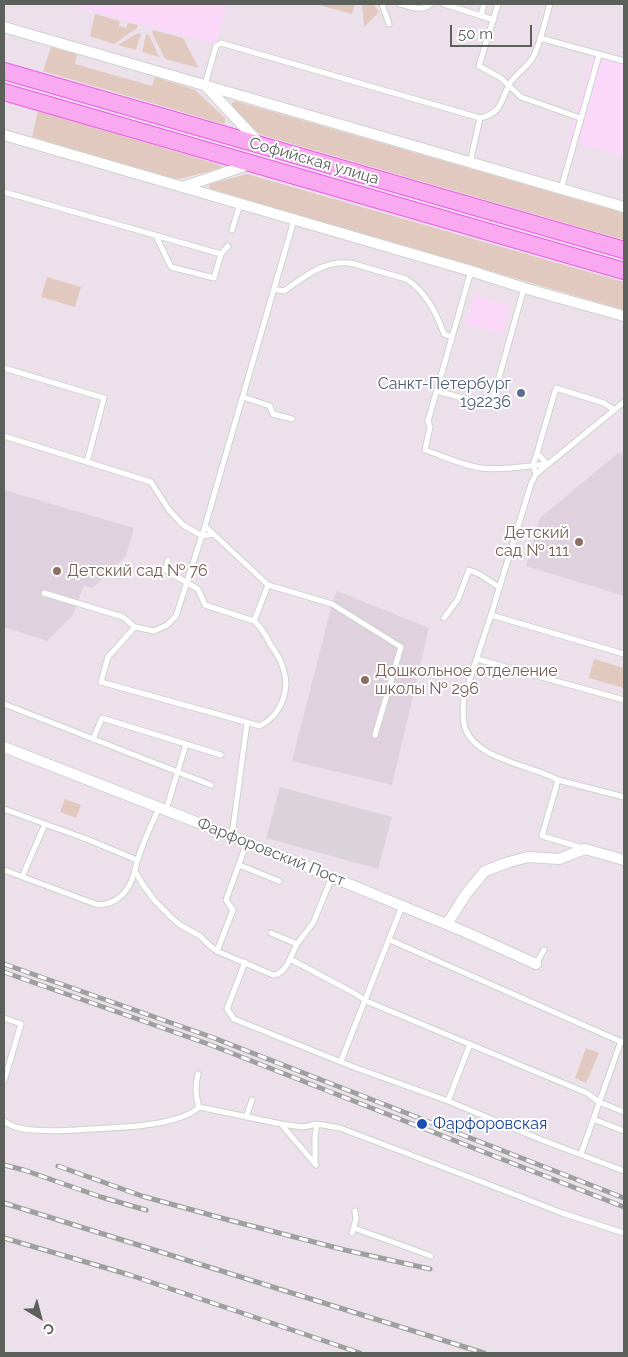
<!DOCTYPE html>
<html>
<head>
<meta charset="utf-8">
<style>
  body { margin:0 }
  #map { position:relative; width:628px; height:1357px; overflow:hidden; background:#ece1eb; font-family:Raleway,sans-serif }
  canvas { display:block }
  .frame { position:absolute; inset:0; border:5px solid #5b615a; pointer-events:none }
  .north { position:absolute; left:15px; top:1292px; width:50px; height:50px; -webkit-text-stroke:4px #fff; paint-order:stroke; rotate:143deg; font-size:14px; font-weight:700; line-height:20px; text-align:center; color:#5b615a }
  .north::after { content:''; display:block; margin:auto; width:18px; height:22px; background:#5b615a; clip-path:polygon(50% 0,100% 100%,50% 72%,0 100%) }
  .scale { position:absolute; left:450px; top:25px; width:82px; height:22px; box-sizing:border-box; border:2px solid #5b615a; border-top:0; padding-left:6px; font-size:15px; line-height:18px; white-space:nowrap; color:#5b615a; -webkit-text-stroke:4px #fff; paint-order:stroke }
</style>
</head>
<body>
<div id="map">
<canvas width="628" height="1357"></canvas>
<div class="frame"></div>
<div class="north">С</div>
<div class="scale">50 m</div>
</div>
<script>
const context = document.querySelector('canvas').getContext('2d');
context.lineJoin = 'round';
function fill(path, color) {
  context.fillStyle = color;
  context.fill(path, 'evenodd');
}
function stroke(path, color, width, dash) {
  context.strokeStyle = color;
  context.lineWidth = width;
  context.lineCap = dash ? 'butt' : 'round';
  context.setLineDash(dash || []);
  context.stroke(path);
}
function write(font, color, halo, rows, align = 'center') {
  context.font = font + ' Raleway,sans-serif';
  context.lineWidth = 4;
  context.setLineDash([]);
  context.textBaseline = 'middle';
  context.strokeStyle = halo;
  context.fillStyle = color;
  for (const [text, x, y, turn = 0] of rows) {
    context.save();
    context.translate(x, y);
    context.rotate((+turn || 0) * Math.PI / 180);
    context.textAlign = isNaN(turn) ? turn : align;
    if (halo) context.strokeText(text, 0, 0);
    context.fillText(text, 0, 0);
    context.restore();
  }
}
const commercial = new Path2D(`
  M72,4H227L216,44L71,6Z
  M593,52L624,62V157L568,141Z
  M474,295L510,306L502,334L465,324Z`);
const industrial = new Path2D(`
  M280,787L392,817L378,869L266,838Z`);
const education = new Path2D(`
  M618,453L624,454V596L526,566L540,518Z
  M4,490L134,528L126,556L93,588L84,586L72,616L47,641L4,627Z
  M337,591L429,628L392,785L292,761L332,604Z`);
const green = new Path2D(`
  M315,4H355L352,14Z
  M362,4H373L379,12L364,27Z
  M95,14L120,21L119,26L126,28L128,23L138,25L137,28L114,44L90,36Z
  M153,30L183,38L199,68L165,59L152,33Z
  M138,33L141,34L136,50L118,45Z
  M146,34L149,35L159,57L142,52Z
  M51,47L77,54L75,64L152,86L155,77L195,90L225,118V123L223,124L43,71Z
  M235,101L624,213V240L262,135L257,132L232,106V103Z
  M38,111L221,165L222,167L221,168L184,178L175,179L32,137Z
  M247,174L624,282V310L210,189L209,188L210,184Z
  M47,277L81,287L75,307L41,297Z
  M594,659L624,668V688L589,678Z
  M65,799L81,805L76,818L60,812Z
  M586,1048L599,1053L586,1083L575,1078Z`);
const lane = new Path2D(`
  M382,4L389,24
  M400,4C411,7 421,12 431,4
  M444,4L494,20
  M498,4L479,66L501,78L521,97L580,118
  M481,15L484,4
  M540,38L624,61
  M205,85L216,46L221,43L480,118
  M470,163L480,118C502,113 500,102 509,85C514,75 525,69 532,59C539,49 546,17 550,4
  M561,189L599,55
  M4,192L221,254
  M232,230L240,204
  M156,236L171,267L214,278L221,254L228,246
  M471,271L428,421L430,427L425,450C443,456 462,465 481,468C500,471 527,466 547,464
  M274,289L284,291C305,276 327,258 354,264L406,279C426,292 436,312 444,334L452,337
  M4,368L104,398L87,462
  M437,391L491,406L524,288
  M243,397L270,406L273,414L292,419
  M624,402L536,474L531,484L491,615L464,697C463,707 462,718 465,728C476,760 532,765 558,780L624,797
  M4,436L151,482L169,510L183,525L202,536L213,534
  M547,464L537,453L556,388L604,403L614,410
  M536,474L533,465L537,453
  M205,526L268,585L254,621
  M268,585L332,604L401,647L375,735
  M44,593L113,614L123,617L135,627L154,631L167,625L176,616L205,526L294,220
  M491,615L624,654
  M444,618L458,599L469,570L479,574L499,587
  M135,627L108,657L101,682L260,726C281,715 291,690 283,668C281,659 275,651 270,644C266,635 261,627 254,621L205,605L198,589L165,570L168,560
  M477,659L624,700
  M4,704L211,785
  M93,739L102,718L221,755
  M558,780L542,836L583,848
  M4,809L89,840L137,860
  M166,810L186,744
  M232,836L247,723
  M239,865L279,881
  M4,870L98,905C119,904 130,890 135,870C136,867 136,863 138,859C143,841 152,824 159,808
  M135,871L143,885L155,901L171,917L180,925L200,936L209,945L217,951L273,975L278,974L283,970L287,965L297,944L313,923L332,877
  M22,877L45,824
  M271,933L297,944
  M390,940L624,1043
  M217,951L233,910L226,900L247,842
  M290,959L354,993L366,1001L587,1093L599,1102L624,1112
  M245,962L227,1009L234,1019L351,1066L448,1101L542,1140L624,1171
  M536,964L544,950
  M4,1018L21,1024L4,1081
  M341,1061L402,906
  M198,1074C195,1086 195,1095 199,1107
  M448,1101L470,1044
  M246,1117L252,1100
  M593,1119L624,1131
  M4,1121C11,1127 24,1130 33,1130C52,1132 72,1130 91,1129C117,1128 180,1126 199,1107L281,1124L316,1165
  M281,1124L303,1127L317,1124L340,1128L490,1185L562,1213L624,1233
  M581,1154L621,1041
  M315,1164V1136L317,1124
  M354,1228L431,1256
  M352,1233L356,1219L355,1211`);
const street = new Path2D(`
  M4,27L624,207
  M205,85L258,142
  M4,135L471,271L524,288L624,316
  M183,187L250,164
  M4,747L232,836L463,931L536,964
  M447,924L466,894L485,871L509,862L528,857L559,859L585,849L624,860`);
const primary = new Path2D(`
  M4,71L624,250
  M4,92L624,271`);
const rail = new Path2D(`
  M4,964L214,1038L624,1198
  M4,972L211,1045L624,1207
  M4,1165L24,1170L101,1197L146,1210
  M58,1166L142,1196L225,1219L345,1250L430,1269
  M4,1203L484,1353
  M4,1238L130,1275L360,1353`);
const markers = [
  [521,393,5,"#5c6f8a"],
  [579,542,5,"#8d6e63"],
  [57,571,5,"#8d6e63"],
  [365,680,5,"#8d6e63"],
  [422,1124,6,"#1a4fb4"]
];
const streetNames = [
  ["Софийская улица",314,161,16],
  ["Фарфоровский Пост",271,852,22]
];
const serviceNames = [
  ["Санкт-Петербург",511,384],
  ["192236",511,402]
];
const educationNames = [
  ["Детский",569,533,"right"],
  ["сад № 111",569,551,"right"],
  ["Детский сад № 76",67,571],
  ["Дошкольное отделение",375,671],
  ["школы № 296",375,689]
];
const transitNames = [
  ["Фарфоровская",433,1124]
];
fill(commercial, '#fbd7f9');
fill(industrial, '#dad4da');
fill(education, '#dfd2de');
fill(green, '#e2c9bf');
stroke(lane, '#cdd3cd', 7);
stroke(street, '#cdd3cd', 12);
stroke(primary, '#e85ee5', 18);
stroke(lane, '#fff', 5);
stroke(street, '#fff', 10);
stroke(primary, '#f9a9ef', 16);
stroke(rail, '#9ea09d', 5);
stroke(rail, '#fff', 3, [9]);
for (const [x, y, r, color] of markers) {
  const dot = new Path2D();
  dot.arc(x, y, r, 0, 2 * Math.PI);
  context.fillStyle = color;
  context.fill(dot);
  stroke(dot, '#fff', 2);
}
write('16px', '#5b615a', '#fff', streetNames);
write('16px', '#4e5e75', '#fff', serviceNames, 'right');
write('16px', '#785e54', '#fff', educationNames, 'left');
write('16px', '#164399', '#fff', transitNames, 'left');
</script>
</body>
</html>
